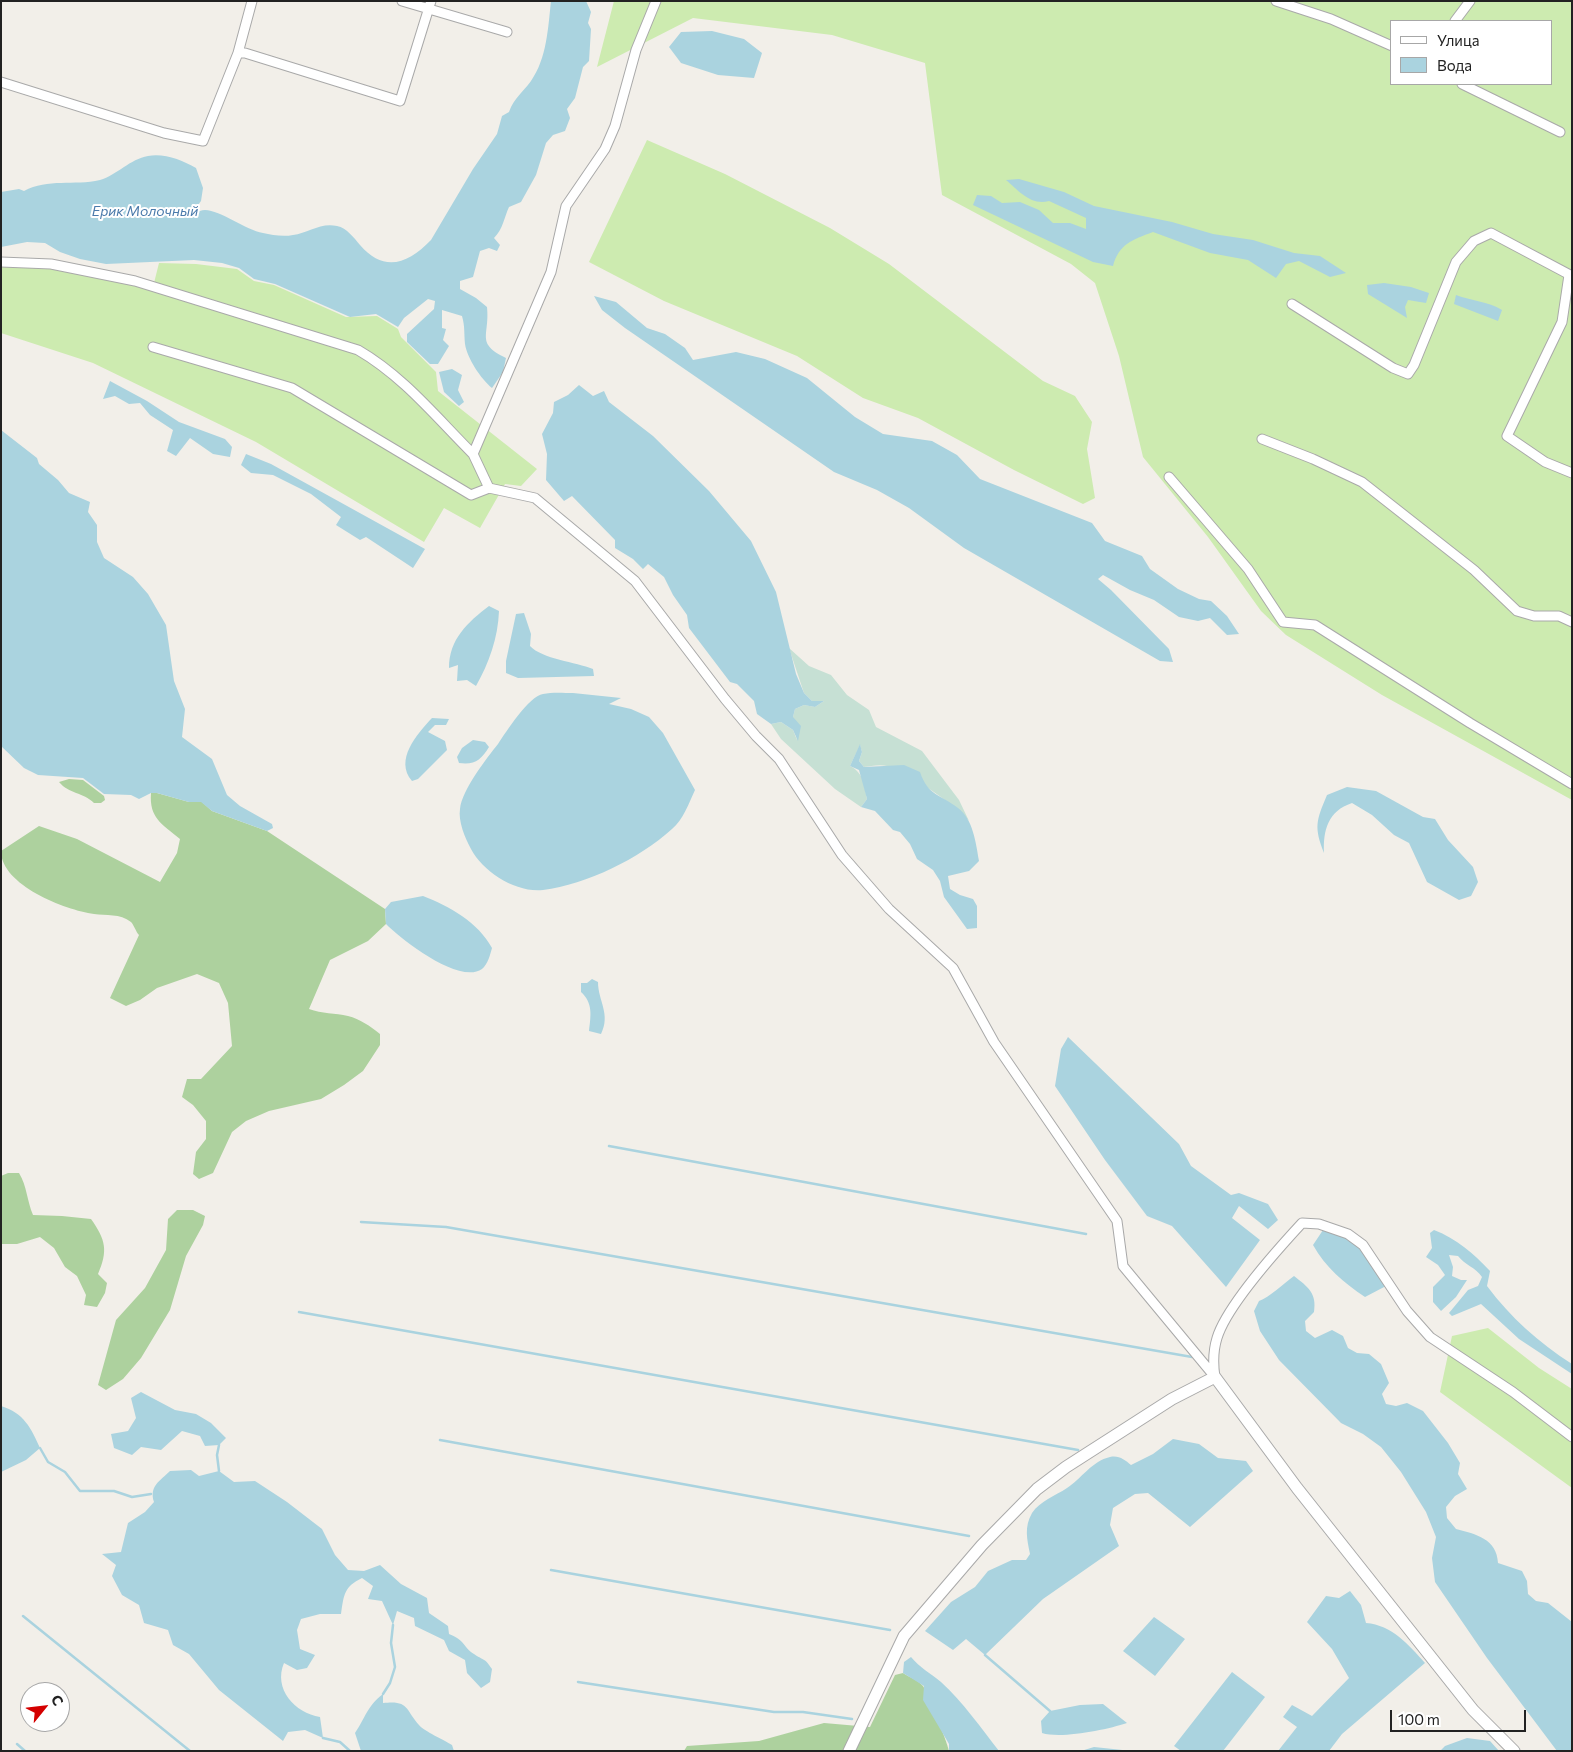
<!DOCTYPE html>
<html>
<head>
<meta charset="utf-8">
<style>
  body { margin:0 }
  #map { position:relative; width:1573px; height:1752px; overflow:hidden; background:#f2efe9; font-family:Commissioner,sans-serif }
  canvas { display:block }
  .frame { position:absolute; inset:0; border:2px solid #222; pointer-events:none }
  .legend { position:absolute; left:1390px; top:20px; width:162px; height:65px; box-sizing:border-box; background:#fff; border:1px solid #a7a7a7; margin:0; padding:6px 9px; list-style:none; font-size:15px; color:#222 }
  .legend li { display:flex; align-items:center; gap:10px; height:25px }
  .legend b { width:25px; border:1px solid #a7a7a7 }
  .north { position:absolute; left:20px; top:1682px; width:50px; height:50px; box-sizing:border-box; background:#fff; border:1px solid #a7a7a7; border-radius:50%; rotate:61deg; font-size:14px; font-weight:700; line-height:20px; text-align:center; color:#222 }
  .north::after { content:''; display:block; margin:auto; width:18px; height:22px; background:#d40000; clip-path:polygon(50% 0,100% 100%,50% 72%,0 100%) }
  .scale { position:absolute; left:1390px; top:1710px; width:136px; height:22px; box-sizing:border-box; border:2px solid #222; border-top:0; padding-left:6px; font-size:15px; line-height:18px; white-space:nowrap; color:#222; -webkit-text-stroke:4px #fff; paint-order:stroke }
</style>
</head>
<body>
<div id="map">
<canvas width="1573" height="1752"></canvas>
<div class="frame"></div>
<ul class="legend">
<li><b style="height:6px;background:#fff"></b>Улица</li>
<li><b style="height:14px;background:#aad3df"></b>Вода</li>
</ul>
<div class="north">С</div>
<div class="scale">100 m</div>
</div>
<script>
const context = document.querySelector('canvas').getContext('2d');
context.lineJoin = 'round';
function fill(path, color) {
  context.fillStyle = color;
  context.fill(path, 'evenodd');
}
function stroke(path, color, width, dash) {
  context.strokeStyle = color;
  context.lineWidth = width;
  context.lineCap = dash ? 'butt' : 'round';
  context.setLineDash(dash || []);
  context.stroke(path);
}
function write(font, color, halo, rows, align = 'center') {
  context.font = font + ' Commissioner,sans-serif';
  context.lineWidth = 4;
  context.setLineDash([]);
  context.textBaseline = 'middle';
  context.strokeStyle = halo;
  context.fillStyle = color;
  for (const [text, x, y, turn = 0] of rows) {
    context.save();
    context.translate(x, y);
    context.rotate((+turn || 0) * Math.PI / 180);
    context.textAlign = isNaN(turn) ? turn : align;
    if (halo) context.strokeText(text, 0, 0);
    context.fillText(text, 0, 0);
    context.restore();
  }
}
const grass = new Path2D(`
  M614,1H1572V800L1382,695L1286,635L1261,611L1208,537L1143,457L1119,356L1095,283L1071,264L942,195L925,63L832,35L693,18L597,67ZM1392,21H1552V84H1392Z
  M647,140L725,174L830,228L889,264L1043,381L1075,396L1092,422L1087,449L1095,498L1083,504L1014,470L918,418L863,398L797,356L664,301L589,262Z
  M1,263L52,265L153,287L159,263L196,264L237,269L254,281L274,285L346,317L377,316L398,329L401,337L436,372L438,391L537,469L521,486L505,484L480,528L444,508L424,542L256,442L93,363L1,333Z
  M1488,1328L1539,1368L1572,1389V1488L1440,1392L1452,1336Z`);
const forest = new Path2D(`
  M69,779L83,780L104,796L105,800L101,803H94C83,792 69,794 59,782Z
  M151,793H157L189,802H202L212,811L267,831L385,909L386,924L368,941L330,960L309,1009C322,1014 335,1013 348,1016C360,1019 370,1026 380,1034V1045L363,1071L344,1085L321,1099L269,1111L246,1121L232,1132L213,1173L199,1179L193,1174L196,1152L206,1139V1121L193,1105L182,1097L187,1079H201L232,1046L228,1003L219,983L197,974L157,988L140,1000L126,1006L110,998L139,935C136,932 134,925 131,922C120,913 106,916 94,914C65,910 1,885 1,851L39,826L77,839L160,882L177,853L180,839C162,824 149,818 151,793Z
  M8,1173H19C27,1186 27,1201 33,1215L62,1216L91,1219C106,1240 108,1251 98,1274L107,1283L105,1293L97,1307L84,1305L86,1295L77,1276L65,1267L54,1248L40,1237L17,1244H1V1176Z
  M177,1210H193L205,1216L203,1225L186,1256L170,1310L141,1358L123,1379L106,1390L98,1385L116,1320L145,1288L166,1250L168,1219Z
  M903,1673C909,1677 918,1680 923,1686C926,1689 949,1746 949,1751H684L687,1746L759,1741L824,1723L870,1727L895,1675Z`);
const wetland = new Path2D(`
  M789,648L809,666L831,675L847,695L869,710L876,727L922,751L959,800L969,821C956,805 907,772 887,766C880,764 870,766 864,767L859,761L862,752L860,745L850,766C864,773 864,785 867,799L861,807L835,789L781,739L771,724L781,722L793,730L797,740L793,717L795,709L804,705L815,707L824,701H812L804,693Z`);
const water = new Path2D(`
  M551,1H586L591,12L588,23L591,29L589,61L583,67L575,98L567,109L570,118L565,131L553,135L546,143L536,175L521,202L509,207C504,218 503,229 494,238L500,245L497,251L489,248L480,251L473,277L460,281V289L476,298L487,307C490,336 475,343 506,358L503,372L492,388C481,379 467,358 465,344C464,334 465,326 462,316L442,310V328L446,329L443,340L449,346L438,364H430L407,342V334L434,309L435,301L428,299L404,318L398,327L376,314L350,317L275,284L254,279L239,268L222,263L194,260L106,264L80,259L60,252L45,243L27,242L1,247V192L19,189L24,191C48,178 74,186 100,180C117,175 130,159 148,156C164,153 182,160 196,168L203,188L201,201L195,209L200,211C214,205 244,230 263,233C272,235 283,237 293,235C308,233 321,222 337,226C347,228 354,238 360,245C384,273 408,264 431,240L473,169L497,134L502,116L509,112C514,98 523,92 531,81C547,58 548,28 551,1Z
  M712,31L744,39L762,53L754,78L718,75L681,63L669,47L681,32Z
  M1019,179L1064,192L1094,206L1172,222L1213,234L1253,240L1294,253L1320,256L1346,273L1330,277L1299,261L1286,264L1276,278L1248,260L1210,253L1153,232C1132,240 1119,244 1113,266L1093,262L973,205L977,195L991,196L1002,203L1020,202L1039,210L1053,223H1070L1086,229V218L1049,201C1031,206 1019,191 1006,180Z
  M1384,283L1411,287L1429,293L1426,303L1408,300L1405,307L1407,318L1368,294L1367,285Z
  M1456,295C1471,301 1488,301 1502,310L1498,321L1454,304Z
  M594,296L616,302L647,328L665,334L685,348L693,360L736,352L765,359L807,378L855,417L883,434L932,441L957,455L980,479L1092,523L1105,541L1142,556L1150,569L1178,589L1199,599L1211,601L1227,616L1239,634L1227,635L1210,618L1198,621L1179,617L1154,600L1130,590L1103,575L1098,579L1111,590L1169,649L1173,662L1160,661L964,548L909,508L877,490L834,472L625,328L602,310Z
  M452,369L462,375L458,390L464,402L459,406L444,392L439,372Z
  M110,381L147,401L179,422L225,439L232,447L230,457L213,454L190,438L176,456L167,451L173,430L150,415L140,403L129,404L115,396L103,399Z
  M579,385L593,396L604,391L609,402L653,436L709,491L751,541L776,592L796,674L804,693L812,701H824L815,707L804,705L795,709L793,717L801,726L798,741L793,730L781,722L771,724L757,714L754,701L737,684L730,682L689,628L687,615L673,595L664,577L648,564L643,569L633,559L615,548V540L572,496L564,501L546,480L547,454L542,434L553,413L554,402L568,395Z
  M1,430L37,458L39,464L58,480L69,493L90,502L88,512L97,525V542L104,558L133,577L148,594L166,625L174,681L185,709L182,737L212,759L227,795L240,806L272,824L273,828L267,831L212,811L201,802H189L157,793H151L139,799L131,795L104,794L83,778L38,775L24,768L1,746Z
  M246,454L271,464L425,549L413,568L366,537L360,540L336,525L341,517L311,494L273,475L251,473L241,465Z
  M489,606L499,611C498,638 489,663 476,686L467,680L457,681L458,665L449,668C449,639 468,622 489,606Z
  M524,613L531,634L530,646C542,659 576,662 593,669L594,676L518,678L506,673V661L516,614Z
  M573,693L621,698L609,704L631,709L649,717L663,733L695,790C689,803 683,820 672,829C639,859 587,884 543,890C516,893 483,872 471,849C465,838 458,821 460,809C462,790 486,759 498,744C506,732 529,696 543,694C552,692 564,693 573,693Z
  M432,718L449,719L446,725H435L428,732L445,741L447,750L418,779L412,781C394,760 417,734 432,718Z
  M473,740L485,742L489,747C481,760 475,765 459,763L457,757L462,748Z
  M860,744L862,752L859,761L864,767L904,765L920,772C928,796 940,794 958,808C973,819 976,843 979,861L969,871L948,876L950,889L960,895L973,899L977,906V928L967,929L944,897L940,881L933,870L917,859L910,844L900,832L893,830L875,811L861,807L867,799L859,770L850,766Z
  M1347,787L1376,791L1423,817L1435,819L1448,840L1473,867L1478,882L1471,896L1459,900L1427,882L1409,843L1394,835L1372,815L1352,803C1328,811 1323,830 1324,853C1314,827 1316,821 1327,795Z
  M423,896C449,906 478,922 492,948C490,955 488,964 482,969C459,985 401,939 386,924L385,909L391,902Z
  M592,979L598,982C598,1001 611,1014 601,1034L589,1031C591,1015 593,1003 581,992V983H587Z
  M1068,1037L1179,1144L1191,1166L1231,1195L1239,1193L1268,1204L1278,1220L1268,1229L1239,1206L1232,1218L1260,1240L1226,1287L1172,1226L1147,1216L1105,1160L1055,1086L1061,1049Z
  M1323,1230C1361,1238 1366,1255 1386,1286L1365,1297C1343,1282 1326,1268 1313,1245Z
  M1434,1230C1457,1239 1473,1253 1490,1271L1487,1286C1511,1318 1538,1342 1572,1364V1374L1519,1339L1481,1304L1452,1316L1449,1313L1468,1290L1478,1286L1482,1277C1475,1267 1465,1265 1458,1256L1449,1255L1453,1267L1452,1276L1461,1280H1467L1456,1297L1441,1311L1433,1302V1287L1445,1275L1438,1265L1426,1257L1432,1248L1430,1233Z
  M1294,1276C1308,1287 1317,1293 1314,1312L1305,1321L1306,1331L1315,1338L1332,1330L1343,1336L1348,1348L1357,1353L1369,1354L1381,1364L1389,1383L1382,1394L1386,1404L1396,1406L1407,1403L1423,1411L1448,1443L1460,1463L1458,1474L1467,1489L1455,1496L1446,1507L1447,1518L1456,1529C1476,1534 1497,1539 1498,1563L1522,1571L1527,1581L1528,1594L1536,1601L1548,1603L1572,1622V1751H1557L1487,1658L1435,1582L1432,1558L1436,1537L1426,1512L1401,1472L1381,1447L1363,1434L1341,1423L1279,1360L1260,1331L1254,1311L1259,1301C1269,1298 1284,1283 1294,1276Z
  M141,1392L175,1410L196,1414L211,1423L226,1438L219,1445L205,1446L200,1436L182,1431L161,1450L141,1447L132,1455L114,1448L111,1434L128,1431L136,1418L131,1398Z
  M1,1406C24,1413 31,1428 40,1448L26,1460L1,1472Z
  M1173,1439L1199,1444L1218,1458L1246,1461L1253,1471L1190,1527L1148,1493L1135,1494L1113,1508L1110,1525L1119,1546L1043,1599L985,1655L966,1639L953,1650L925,1631L951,1602L975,1587L988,1571L1012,1560H1026L1030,1554C1027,1539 1024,1527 1032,1513C1040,1501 1055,1496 1067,1488C1081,1479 1092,1461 1110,1457C1119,1455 1125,1460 1131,1465L1153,1454Z
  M191,1470L199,1476L219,1471L234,1482L255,1481L287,1502L322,1529L335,1555L348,1570L364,1571L380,1565L401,1584L427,1598L429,1613L448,1626L449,1634C466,1641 463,1647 474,1654C484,1661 484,1657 492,1669L490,1682L481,1688L467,1673L465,1660L449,1651L444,1640L415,1626L414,1618L397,1611L393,1625L382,1601L368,1599L373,1586L362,1578C344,1587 344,1594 341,1614H320L301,1619L297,1630L300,1649L315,1655L307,1668L297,1670L284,1663C273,1689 295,1713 320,1717L323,1738L305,1730L288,1732L283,1741L219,1690L189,1654L173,1645L168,1630L144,1623L139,1605L122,1595L112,1576L116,1565L102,1554L121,1552L128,1523L145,1512L154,1502C149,1486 160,1481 170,1471Z
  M1350,1591L1361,1605L1366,1623C1392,1625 1409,1645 1425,1663L1342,1734L1329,1751H1278L1297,1727L1283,1717L1292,1705L1312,1716L1349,1678L1332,1649L1307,1622L1326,1596L1339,1598Z
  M1154,1617L1185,1639L1155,1676L1123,1651Z
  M911,1657C920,1668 930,1673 941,1682C963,1702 981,1728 999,1751H949V1744L923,1700L924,1686L903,1673L904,1662Z
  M1232,1672L1265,1697L1223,1751H1181L1174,1746Z
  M383,1694V1703C409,1700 405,1709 419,1725C424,1731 444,1740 452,1745L454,1751H361L355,1733C366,1717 367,1706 383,1694Z
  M1103,1704L1127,1723C1106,1730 1061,1739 1042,1733L1041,1721L1050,1711L1080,1705Z
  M1467,1738L1490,1741L1499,1751H1440L1445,1746Z
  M1094,1747L1132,1751H1081Z`);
const stream = new Path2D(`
  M609,1146L1086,1234
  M361,1222L446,1227L1192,1357
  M299,1312L1078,1450
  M440,1440L969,1536
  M219,1445L217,1455L219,1471
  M40,1448L48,1462L65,1472L80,1491H114L132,1497L151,1494
  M551,1570L890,1630
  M23,1616L190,1751
  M985,1655L1050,1711
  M578,1682L774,1712H803L852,1719
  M383,1694L390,1683L395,1667L391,1643L393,1625
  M323,1738L340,1742L350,1751
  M17,1744L25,1751`);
const minor = new Path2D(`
  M402,1L507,32
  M1276,1L1331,19L1392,46
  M1455,21L1470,1
  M238,53L252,1
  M1,82L164,133L203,141L238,53H245L400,101L431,1
  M1462,84L1560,132
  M1,262L51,264L135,281L358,350C403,376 436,417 473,454
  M1569,275L1562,322L1507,436L1545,462L1572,473
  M1292,304L1393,368L1408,374L1414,365L1456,262L1474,241L1491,233L1572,276
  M153,347L292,388L471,495L489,488L535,498L635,581L725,699L756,736L779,759L842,855L889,909L953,968L994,1042L1117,1221L1123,1266L1215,1377
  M1262,439L1313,459L1362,482L1474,570L1517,611L1534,616H1559L1572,622
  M1169,477L1248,569L1283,622L1315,625L1470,723L1572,784
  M489,488L473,454L551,272L566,206L605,149L615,126L636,50L656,1
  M1215,1377C1213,1364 1213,1351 1217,1338C1227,1305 1278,1249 1302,1223L1319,1224L1348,1234L1363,1245L1407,1311L1430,1337L1513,1392L1572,1437`);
const tertiary = new Path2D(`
  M849,1751L904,1636L982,1545L1037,1489L1066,1467L1172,1399L1215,1377L1297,1488L1473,1710L1514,1751`);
const waterNames = [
  ["Ерик Молочный",145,211]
];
fill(grass, '#cdebb0');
fill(forest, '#add19e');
fill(wetland, '#c6e0d4');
fill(water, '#aad3df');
stroke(stream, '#aad3df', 2.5);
stroke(minor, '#a9a9a9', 11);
stroke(tertiary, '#a9a9a9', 13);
stroke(minor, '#fff', 9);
stroke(tertiary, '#fff', 11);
write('italic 14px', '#4a7aab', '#fff', waterNames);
</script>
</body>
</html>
